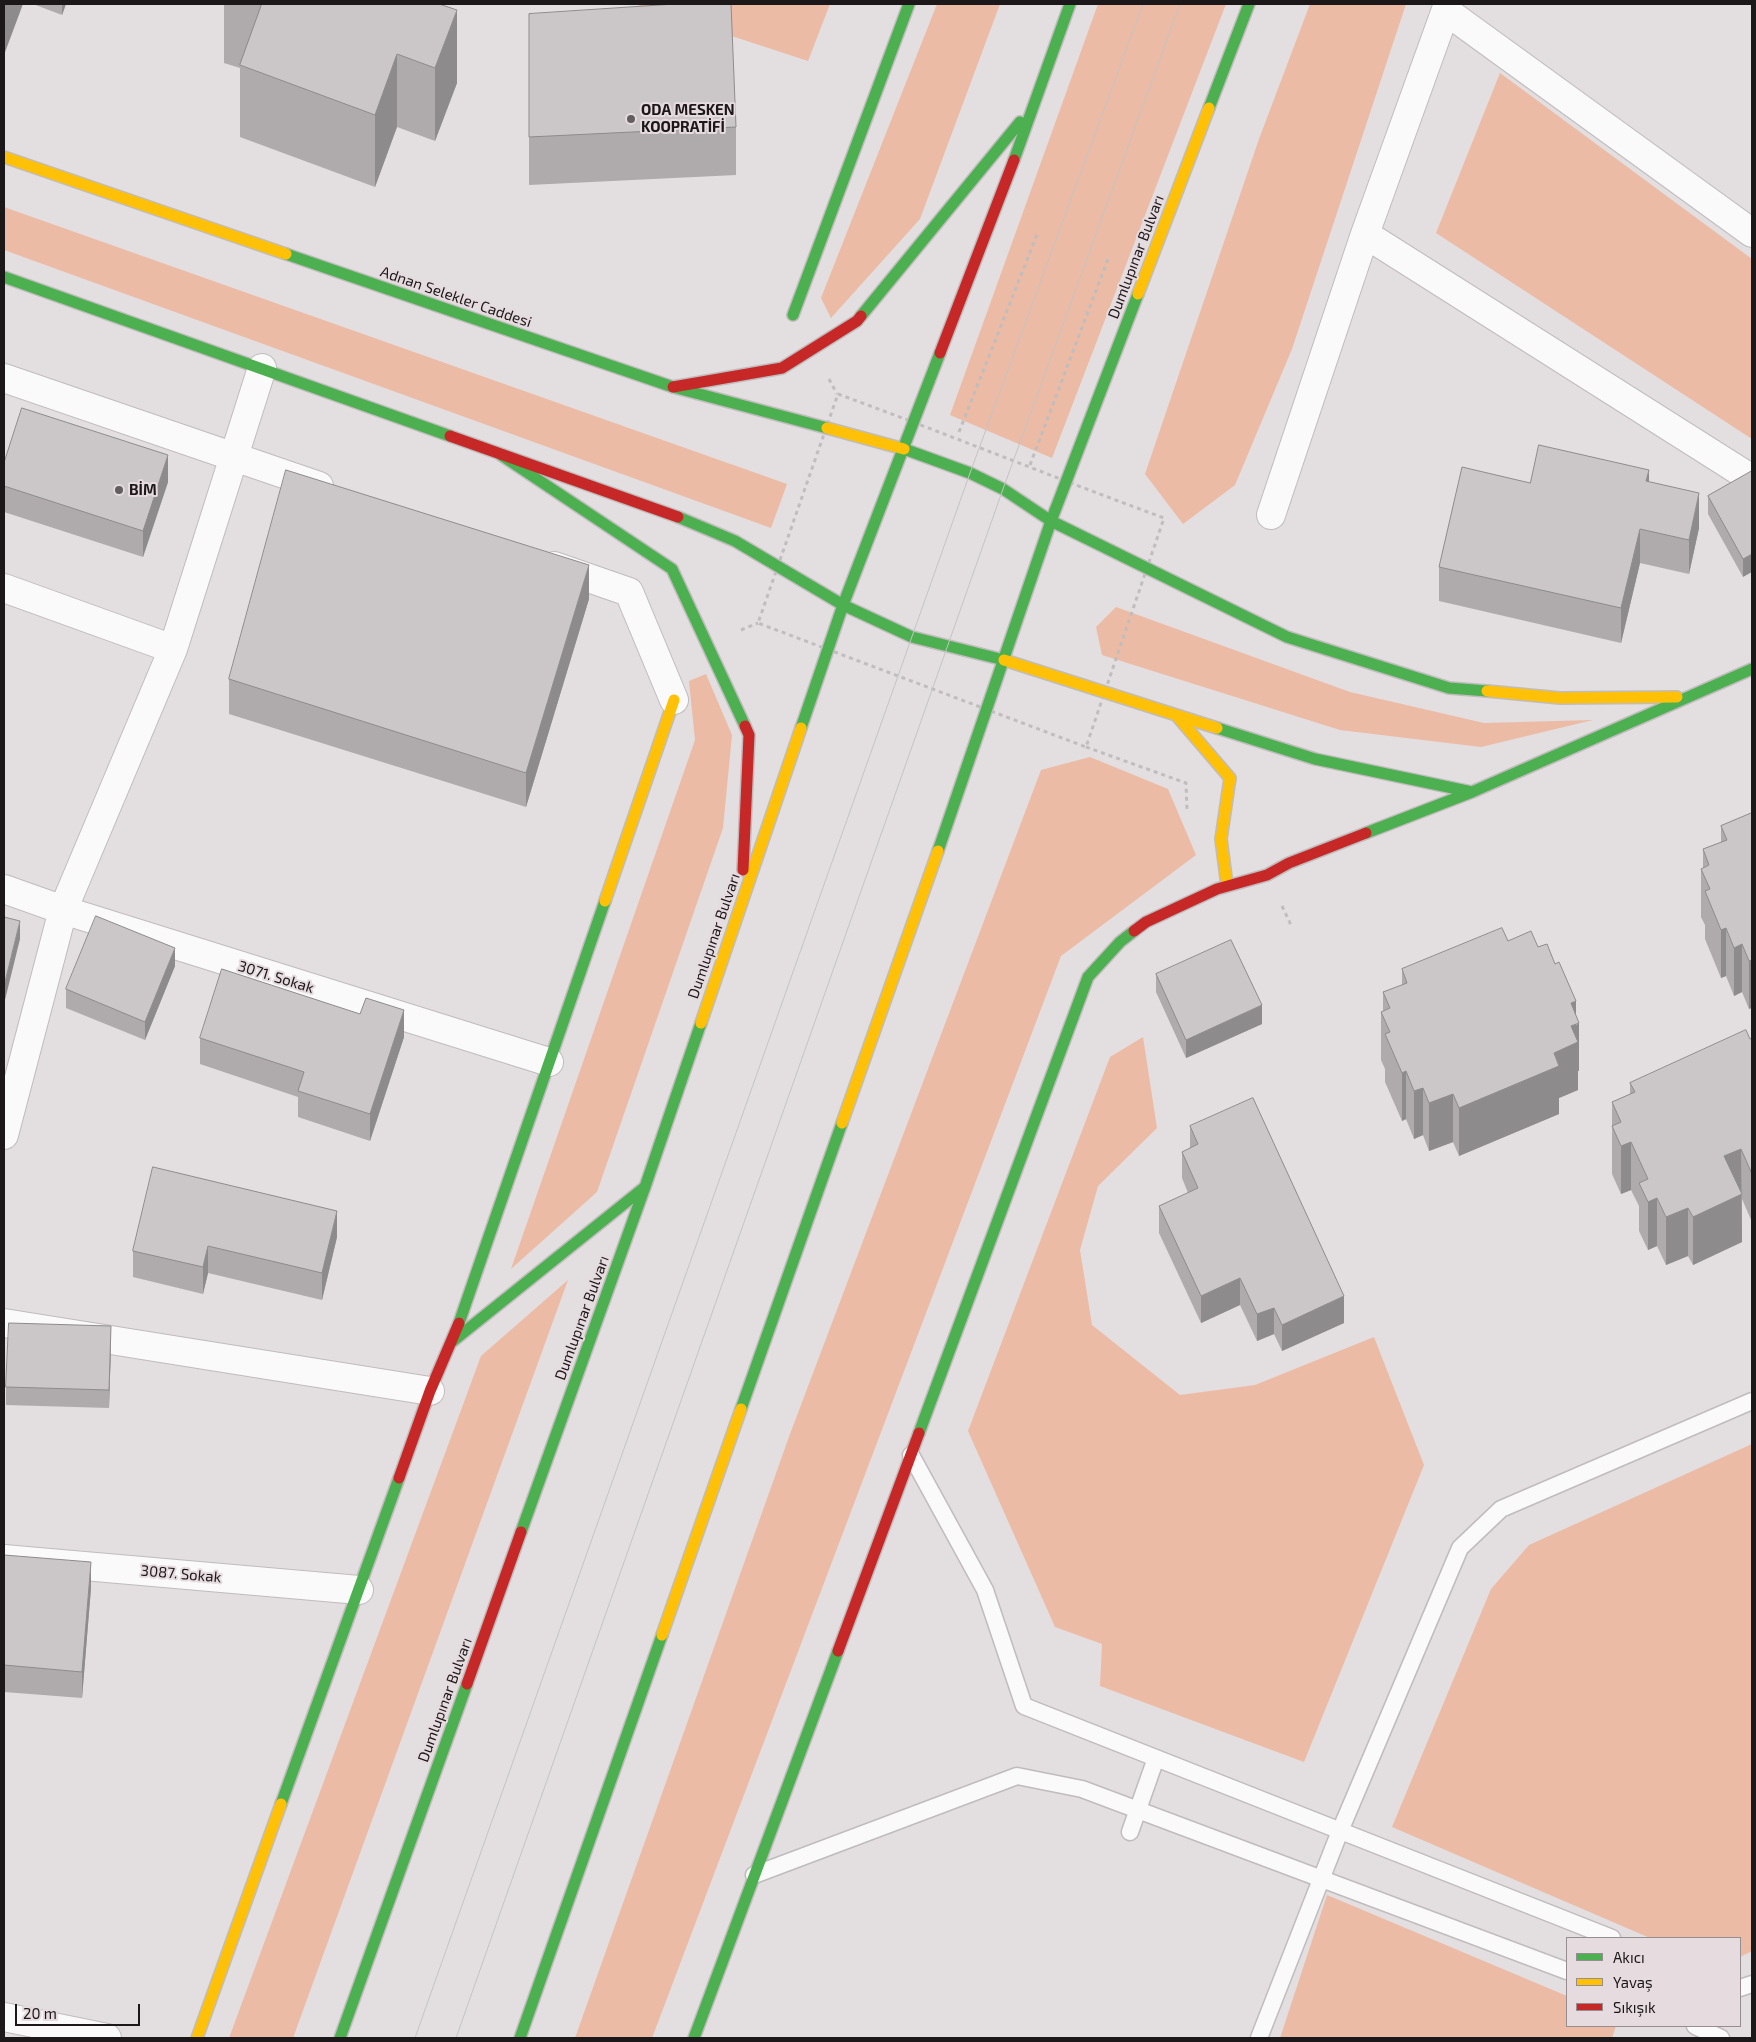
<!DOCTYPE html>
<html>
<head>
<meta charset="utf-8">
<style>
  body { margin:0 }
  #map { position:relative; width:1756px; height:2042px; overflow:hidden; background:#e3dedf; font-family:"Exo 2",sans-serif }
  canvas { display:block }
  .frame { position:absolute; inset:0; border:5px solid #1c181a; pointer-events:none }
  .legend { position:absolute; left:1566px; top:1937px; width:175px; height:90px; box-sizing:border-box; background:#e6dbde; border:1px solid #958d90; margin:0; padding:6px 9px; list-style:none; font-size:15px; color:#1c181a }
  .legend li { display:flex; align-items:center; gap:10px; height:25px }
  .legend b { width:25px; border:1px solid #958d90 }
  .scale { position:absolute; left:15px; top:2004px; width:125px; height:22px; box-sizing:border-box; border:2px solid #1c181a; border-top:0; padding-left:6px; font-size:15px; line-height:18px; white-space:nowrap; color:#1c181a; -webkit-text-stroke:4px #e6dbde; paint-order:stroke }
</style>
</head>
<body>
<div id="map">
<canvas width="1756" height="2042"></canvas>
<div class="frame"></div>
<ul class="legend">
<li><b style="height:6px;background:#4caf50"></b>Akıcı</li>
<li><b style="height:6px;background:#ffc107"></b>Yavaş</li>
<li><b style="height:6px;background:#c62828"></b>Sıkışık</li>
</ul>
<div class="scale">20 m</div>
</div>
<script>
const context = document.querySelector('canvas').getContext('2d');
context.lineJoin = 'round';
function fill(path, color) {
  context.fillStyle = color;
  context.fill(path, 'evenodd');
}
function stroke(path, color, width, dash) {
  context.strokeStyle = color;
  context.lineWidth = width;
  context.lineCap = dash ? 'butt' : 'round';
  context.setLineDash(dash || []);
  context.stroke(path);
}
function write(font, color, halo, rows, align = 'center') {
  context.font = font + ' "Exo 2",sans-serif';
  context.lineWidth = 4;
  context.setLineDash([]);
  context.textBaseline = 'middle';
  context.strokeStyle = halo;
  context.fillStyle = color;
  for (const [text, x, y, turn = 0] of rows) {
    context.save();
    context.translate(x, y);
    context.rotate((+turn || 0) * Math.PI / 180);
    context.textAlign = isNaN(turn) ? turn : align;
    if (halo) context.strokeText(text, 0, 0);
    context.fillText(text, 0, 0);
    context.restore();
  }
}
const green = new Path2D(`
  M634,4H830L808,61Z
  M937,4H1000L920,219L831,318L821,298Z
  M1098,4H1226L1052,458L950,415Z
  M1310,4H1406L1292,349L1235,485L1183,524L1145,474L1259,139Z
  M1500,73L1752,259V439L1436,233Z
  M4,207L787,484L771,528L4,250Z
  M1116,607L1350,692L1484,723L1593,720L1481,747L1340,730L1102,655L1096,627Z
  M706,674L732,735L723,828L597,1192L511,1269L695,740L689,681Z
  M1090,757L1168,789L1196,855L1061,956L652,2038H575L790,1434L1041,770Z
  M1143,1037L1157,1128L1098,1186L1080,1250L1092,1325L1180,1395L1255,1385L1374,1337L1424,1465L1304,1762L1100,1686L1102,1644L1055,1627L968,1431L1110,1057Z
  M568,1280L293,2038H229L481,1356Z
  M1752,1444V1951L1740,1957V1938H1650L1392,1827L1491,1589L1529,1545Z
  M1327,1895L1567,1996V2026H1616L1612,2038H1280Z`);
const path = new Path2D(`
  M829,379L837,394
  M838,394C947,434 1055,478 1164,518L1086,747L758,623Z
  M959,432L1038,232
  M1030,465L1108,259
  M741,630L758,623
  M1086,747L1186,783L1187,811
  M1282,906L1291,925`);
const lane = new Path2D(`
  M911,1455L985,1590L1024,1706L1612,1938
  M1130,1832L1156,1758
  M754,1875L1017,1776L1082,1789L1567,1971
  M1740,1988L1752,1984
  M1695,2026L1721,2038
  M1259,2038L1340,1831L1460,1548L1501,1509L1752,1401`);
const street = new Path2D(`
  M1446,11L1752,233
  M1365,234L1752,479
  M4,378L319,486
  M1271,515L1365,234L1448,4
  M554,566L629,592L674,700
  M4,588L173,649
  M4,889L63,910L549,1062
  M4,1135L63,910L173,649L262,368
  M4,1323L430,1391
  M4,1559L359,1590
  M4,2017L107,2038`);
const fast = new Path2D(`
  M1209,108L1249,4
  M1014,160L1070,4
  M286,254L673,387L827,428
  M4,277L450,436
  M793,315L909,4
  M861,316L1020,122
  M904,449L970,473L1003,489L1051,521
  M501,455L672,569L745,726
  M678,517L735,541L843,605
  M1051,521L1287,637L1449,688L1487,691
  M843,605L912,637L1004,660
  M801,728L843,605L940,353
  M1217,728L1315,759L1472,792
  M1366,833L1472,792L1752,669
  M938,851L1051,521L1138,294
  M459,1323L605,901
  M453,1341L645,1187
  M741,1409L842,1123
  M919,1433L1088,977L1120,942L1134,931
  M521,1532L645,1187L701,1023
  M281,1804L399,1478
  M340,2038L467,1684
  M520,2038L662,1635
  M694,2038L838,1651`);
const slow = new Path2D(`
  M4,157L286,254
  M1138,294L1209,108
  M827,428L904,449
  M1004,660L1217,728
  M1487,691L1560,698L1677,697
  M1176,715L1230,778L1221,839L1227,885
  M605,901L674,700
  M701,1023L801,728
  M842,1123L938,851
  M662,1635L741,1409
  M197,2038L281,1804`);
const jam = new Path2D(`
  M940,353L1014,160
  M673,387L782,368L857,321L861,316
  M450,436L678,517
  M743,870L749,735L745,726
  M1134,931L1146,922L1217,889L1267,875L1289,863L1366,833
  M399,1478L430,1391L459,1323
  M838,1651L919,1433
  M467,1684L521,1532`);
const tram = new Path2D(`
  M415,2038L970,473L1143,4
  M456,2038L1003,489L1180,4`);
const wall = new Path2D(`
  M33,4H66L62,15Z
  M224,4H439L457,83L435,141L397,127L375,187L240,137V68L224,63Z
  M529,14L736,127V175L529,185Z
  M4,463L168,482L143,557L4,512Z
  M1752,471L1743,577L1708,514V496Z
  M1530,483L1699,528L1689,574L1640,563L1621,643L1439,601V567Z
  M589,599L526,807L229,714V679Z
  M1752,813L1749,1009L1742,992L1734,996L1726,976L1721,978L1705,939V925L1701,917V869L1703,868V849L1721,842V826Z
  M1508,941L1538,947L1579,1071H1578V1090L1559,1098V1114L1459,1156L1453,1142L1429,1151L1423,1135L1414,1139L1406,1119L1402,1121L1385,1082V1069L1381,1060V1012L1383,1011V992L1402,985V969Z
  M175,966L145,1040L66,1008V989Z
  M1156,974L1262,1024L1186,1058L1156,992Z
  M404,1037L370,1141L298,1117V1097L200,1064V1038Z
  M1752,1038V1222L1742,1199V1242L1693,1265L1688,1256L1666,1265L1657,1246L1648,1250L1639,1231V1206L1631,1190L1621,1194L1612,1174V1102L1630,1094V1083Z
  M1190,1126L1344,1323L1282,1351L1274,1334L1257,1341L1240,1305L1201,1323L1159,1233V1206L1188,1193L1182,1178V1152L1190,1148Z
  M337,1237L322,1300L208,1273L203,1294L133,1277V1251Z
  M111,1344L109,1408L6,1405V1387Z
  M4,1555L91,1588L82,1698L4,1692Z`);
const shadedWall = new Path2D(`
  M4,4H23L4,55Z
  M62,4H66L62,15Z
  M457,10V83L435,141V68Z
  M397,54V127L375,187V115Z
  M168,455V482L143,557V531Z
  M1649,470V505L1646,481Z
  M1699,493V528L1689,574V540Z
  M1640,529V563L1621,643V608Z
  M1752,554V572L1743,577V559Z
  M589,565V599L526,807V773Z
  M20,921V939L4,1004V986Z
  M1726,928V976L1721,978V930Z
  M1742,944V992L1734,996V948Z
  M175,948V966L145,1040V1022Z
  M1752,960V1008L1749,1009V961Z
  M1576,1001V1025L1579,1023V1071H1578V1090L1559,1098V1114L1459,1156V1108L1554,1053L1571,1003Z
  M1262,1005V1024L1186,1058V1040Z
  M404,1010V1037L370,1141V1114Z
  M1406,1071V1119L1402,1121V1073Z
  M1423,1088V1135L1414,1139V1091Z
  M1453,1094V1142L1429,1151V1103Z
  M1631,1142V1190L1621,1194V1146Z
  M1741,1149L1742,1242L1693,1265V1217L1724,1156Z
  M1657,1198V1246L1648,1250V1202Z
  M1688,1208V1256L1666,1265V1217Z
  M337,1211V1237L322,1300V1273Z
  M208,1246V1273L203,1294V1267Z
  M1240,1278V1305L1201,1323V1296Z
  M1344,1296V1323L1282,1351V1325Z
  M1274,1308V1334L1257,1341V1314Z
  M111,1326V1344L109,1408V1390Z
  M91,1562V1588L82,1698V1672Z`);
const building = new Path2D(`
  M262,4H439L457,10L435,68L397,54L375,115L240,65Z
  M675,4H731L736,127L529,137V14Z
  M22,408L168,455L143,531L4,486V463Z
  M1539,445L1649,470L1646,481L1699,493L1689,540L1640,529L1621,608L1439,567L1462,467L1530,483Z
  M286,470L589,565L526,773L229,679Z
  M1752,471V554L1743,559L1708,496Z
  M1752,813V960L1749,961L1742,944L1734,948L1726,928L1721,930L1705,891L1710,889L1701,869L1709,865L1703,849L1727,840L1721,826Z
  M96,916L175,948L145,1022L66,989Z
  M4,917L20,921L4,986Z
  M1502,928L1508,941L1531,931L1538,947L1547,944L1555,964L1559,962L1576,1001L1571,1003L1579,1023L1571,1026L1578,1042L1554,1053L1559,1066L1459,1108L1453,1094L1429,1103L1423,1088L1414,1091L1406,1071L1402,1073L1385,1034L1390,1032L1381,1012L1390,1008L1383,992L1407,983L1402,969Z
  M1231,940L1262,1005L1186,1040L1156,974Z
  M222,969L360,1014L366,998L404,1010L370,1114L298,1091L304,1072L200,1038Z
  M1746,1030L1750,1039L1752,1038V1174L1741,1149L1724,1156L1742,1194L1693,1217L1688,1208L1666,1217L1657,1198L1648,1202L1639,1183L1648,1179L1631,1142L1621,1146L1612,1126L1621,1122L1612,1102L1635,1092L1630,1083Z
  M1253,1098L1344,1296L1282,1325L1274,1308L1257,1314L1240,1278L1201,1296L1159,1206L1198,1188L1182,1152L1198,1144L1190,1126Z
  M153,1167L337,1211L322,1273L208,1246L203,1267L133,1251Z
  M9,1323L111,1326L109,1390L6,1387Z
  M4,1555L91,1562L82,1672L4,1665Z`);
const markers = [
  [631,119,5,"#625d5f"],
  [119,490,5,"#625d5f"]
];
const poiNames = [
  ["ODA MESKEN",641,110],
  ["KOOPRATİFİ",641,127],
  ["BİM",129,490]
];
const streetNames = [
  ["Dumlupınar Bulvarı",1136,257,-69],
  ["Adnan Selekler Caddesi",456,297,19],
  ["Dumlupınar Bulvarı",714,936,-71],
  ["3071. Sokak",276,977,17],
  ["Dumlupınar Bulvarı",582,1318,-70],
  ["3087. Sokak",181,1574,5],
  ["Dumlupınar Bulvarı",445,1700,-70]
];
fill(green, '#ecbba5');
stroke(lane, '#c0bcbd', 19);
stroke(street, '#c0bcbd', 30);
stroke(fast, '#c0bcbd', 14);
stroke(slow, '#c0bcbd', 14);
stroke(jam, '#c0bcbd', 14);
stroke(path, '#c0bdbe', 3, [4, 4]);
stroke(lane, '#fbfafa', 16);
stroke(street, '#fbfafa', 28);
stroke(fast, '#4caf50', 11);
stroke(slow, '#ffc107', 11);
stroke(jam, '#c62828', 11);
stroke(tram, '#c4c4c4', 1);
fill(wall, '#afabac');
fill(shadedWall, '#8e8b8c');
fill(building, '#cbc7c8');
stroke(building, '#8e8b8c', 1);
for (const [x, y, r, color] of markers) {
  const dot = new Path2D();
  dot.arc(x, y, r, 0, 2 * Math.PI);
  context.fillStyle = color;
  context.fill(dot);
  stroke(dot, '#e6dbde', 2);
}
write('bold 15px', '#1c181a', '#e6dbde', poiNames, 'left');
write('15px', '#1c181a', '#e6dbde', streetNames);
</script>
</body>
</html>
